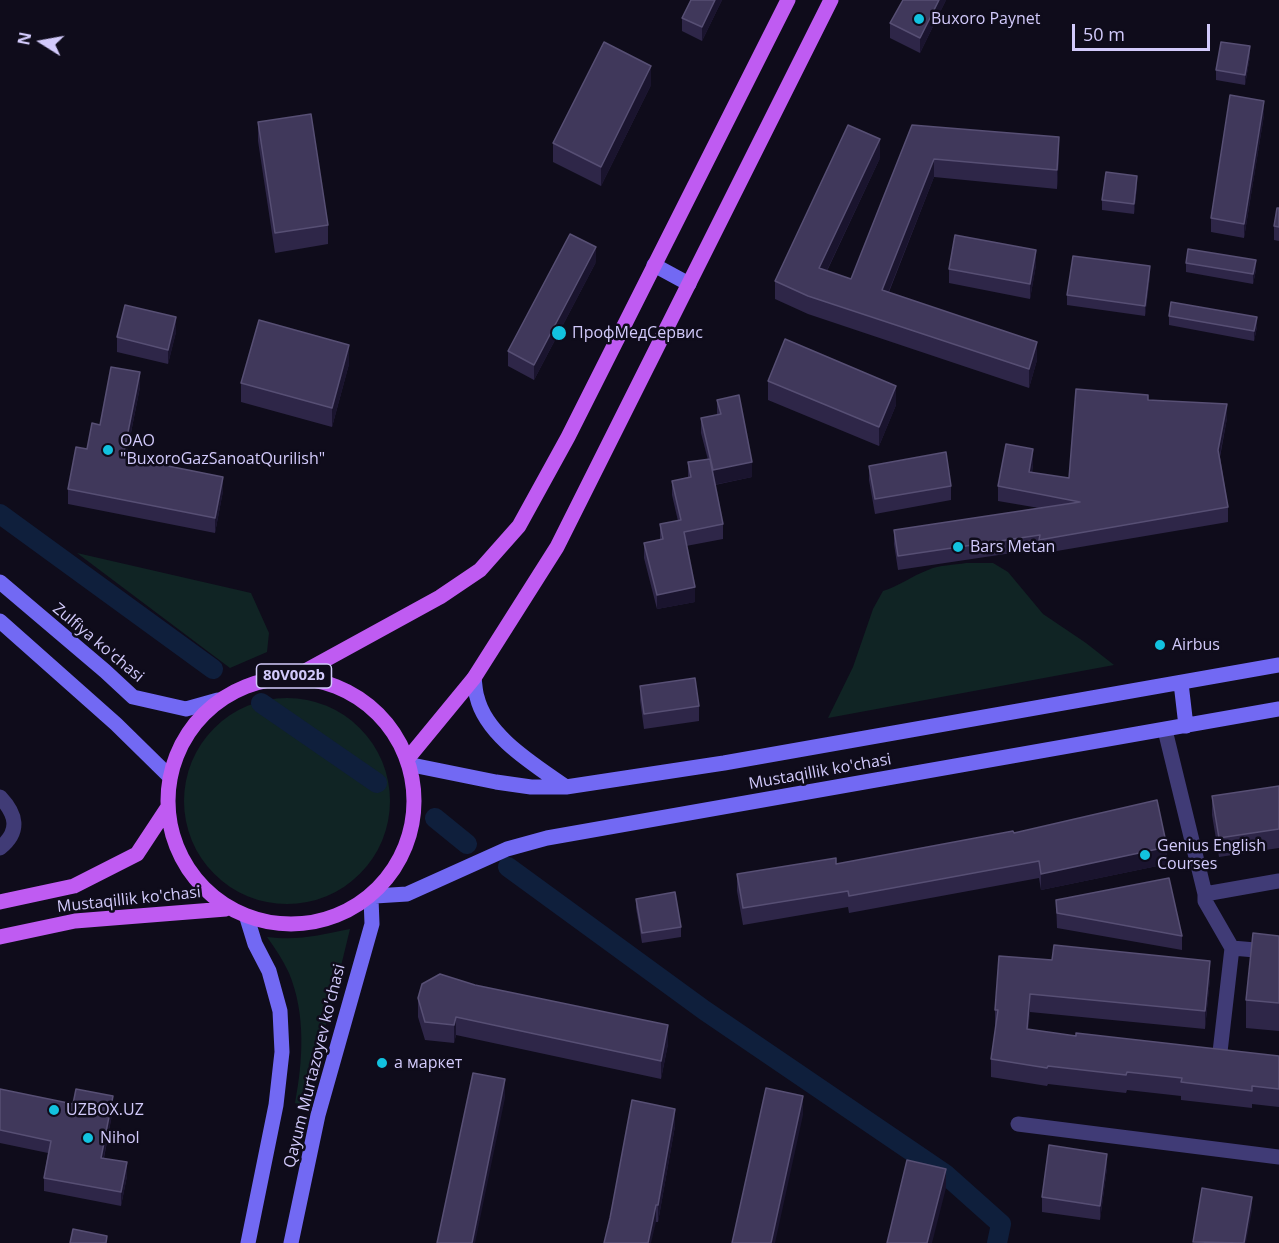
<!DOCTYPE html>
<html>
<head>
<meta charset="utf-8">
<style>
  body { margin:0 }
  #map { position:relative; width:1279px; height:1243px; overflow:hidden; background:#0f0c1b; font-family:"Open Sans",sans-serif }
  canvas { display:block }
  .north { position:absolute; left:12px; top:12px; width:60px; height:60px; -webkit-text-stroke:4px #0f0c1b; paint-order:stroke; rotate:281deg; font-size:16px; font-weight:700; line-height:24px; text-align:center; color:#d2cafb }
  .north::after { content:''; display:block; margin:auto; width:21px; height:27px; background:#d2cafb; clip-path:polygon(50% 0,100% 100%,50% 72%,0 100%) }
  .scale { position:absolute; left:1072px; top:24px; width:138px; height:27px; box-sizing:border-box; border:3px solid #d2cafb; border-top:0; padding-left:8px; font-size:18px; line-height:21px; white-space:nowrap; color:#d2cafb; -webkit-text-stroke:4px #0f0c1b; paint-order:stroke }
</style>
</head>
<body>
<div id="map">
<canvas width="1279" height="1243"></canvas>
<div class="north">N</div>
<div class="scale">50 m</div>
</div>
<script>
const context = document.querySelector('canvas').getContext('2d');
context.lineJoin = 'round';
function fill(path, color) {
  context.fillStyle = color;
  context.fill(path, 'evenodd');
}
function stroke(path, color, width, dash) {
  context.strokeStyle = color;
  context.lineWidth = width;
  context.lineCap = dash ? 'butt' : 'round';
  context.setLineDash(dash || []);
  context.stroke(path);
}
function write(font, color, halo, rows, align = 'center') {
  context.font = font + ' "Open Sans",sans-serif';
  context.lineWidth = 5;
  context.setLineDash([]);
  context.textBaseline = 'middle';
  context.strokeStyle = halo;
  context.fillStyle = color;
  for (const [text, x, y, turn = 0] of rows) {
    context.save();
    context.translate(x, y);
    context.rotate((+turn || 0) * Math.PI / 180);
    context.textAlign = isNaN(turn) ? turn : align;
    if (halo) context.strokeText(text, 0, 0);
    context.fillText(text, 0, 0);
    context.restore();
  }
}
const green = new Path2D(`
  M77,553L251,593L269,633L267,652L230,668Z
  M966,563H993L1008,572L1043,614L1086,643L1114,665L828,718L853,667L873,609L883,591C899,586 912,576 928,570C939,565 954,565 966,563Z
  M184 801a103 103 0 1 1 206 0a103 103 0 1 1-206 0Z
  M350,929L333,999L303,1105L295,1103C303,1061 306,1014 289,973C283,960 275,948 267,937C300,941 318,935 350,929Z`);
const canal = new Path2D(`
  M0,514L213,669
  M261,703L377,783
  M435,818L467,844
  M508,867L704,1010L945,1174L1001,1224L997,1243`);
const street = new Path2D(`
  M1165,730L1205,894L1279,881
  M0,797C16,814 21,831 0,848
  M1205,894V901L1232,948L1220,1052
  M1232,948L1279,952
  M1018,1124L1279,1157`);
const secondary = new Path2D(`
  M654,265L689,284
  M0,582L105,671L133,697L186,709L218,700
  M0,621L116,724L170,777
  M474,678C475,684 475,691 477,697C486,736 535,765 566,787
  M1181,683L1186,726
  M412,765L496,782L531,787H566L724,763L1279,665
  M375,896L407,894L507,849L547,838L1279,709
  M247,918L255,944L269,971L280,1011L282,1052L276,1105L248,1243
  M291,1243L318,1115L372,924L371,898`);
const primary = new Path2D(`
  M296,676L440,597L480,570L519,526L568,437L788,0
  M168 801a123 123 0 1 1 246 0a123 123 0 1 1-246 0Z
  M409,757L474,678L557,547L831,0
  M0,902L74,886L137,854L168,807
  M0,937L75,921L226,909`);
const wall = new Path2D(`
  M691,0H722L702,41L682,31V18Z
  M946,0L920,53L890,38V23Z
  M1250,56L1245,85L1216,80V70Z
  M651,85L601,186L553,162V143Z
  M1264,115L1244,238L1211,232V218Z
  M258,122L328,225V244L275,253L258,141Z
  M912,125L1059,156L1057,189L934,177L889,292L1037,360L1029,388L808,314L775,299V281L880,158L827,271L851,279Z
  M1137,186L1134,214L1102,210V200Z
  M1279,208V241L1274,240V226Z
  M596,262L534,380L508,366V351Z
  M1186,263L1256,270L1253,284L1186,272Z
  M1036,265L1030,299L949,283V269Z
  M1150,276L1145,316L1067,305V295Z
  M1169,316L1257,327L1254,341L1169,325Z
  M176,332L168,364L117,352V337Z
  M349,364L332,427L241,402V383Z
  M768,381L896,405L879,446L768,400Z
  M140,387L126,458L223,491L215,533L68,504V489L87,449L100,425Z
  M717,400L752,477L715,485L723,524V539L686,546L695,602L657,609L644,558V543L660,540V524L678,521L672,495V481L688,477V462L708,460L701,433V418L717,415Z
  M1148,400L1227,418L1220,457L1228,507V522L1039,554V549L898,570L894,544V530L1039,508L998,501V486L1033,464L1032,473L1069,478Z
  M869,466L951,486V500L875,514L869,480Z
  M640,686L699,706V721L644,729L640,700Z
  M1279,786V848L1219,857L1212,815V796Z
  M1014,833L1167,864L1041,890L1039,878L849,913L848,907L743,925L737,891V874L836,864Z
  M636,899L681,927V937L642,943L636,908Z
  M1056,900L1182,936V950L1057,928Z
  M1279,936V1031L1246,1028V1000Z
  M1052,960L1210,978L1205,1029L1030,1012L1028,1029L1076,1036L1279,1056V1107L1252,1104V1108L1181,1100V1096L1127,1090L1126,1093L1048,1084L1047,1086L991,1077V1059L996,1028H995V1010Z
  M418,998L668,1044L661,1079L456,1035L454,1043L425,1040L418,1017Z
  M0,1089L73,1104L113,1109L104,1158L127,1176L121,1206L44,1191V1178L48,1153L0,1143Z
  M675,1126L658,1222H656L604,1243Z
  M1107,1168L1100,1220L1042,1212V1197Z`);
const shadedWall = new Path2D(`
  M715,0H722L702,41V27Z
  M939,0H946L920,53V38Z
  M1250,46V56L1245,85V75Z
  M651,66V85L601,186V167Z
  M1264,101V115L1244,238V224Z
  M1059,137V156L1057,189V170Z
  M880,139V158L819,287V268Z
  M934,159V177L882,308V290Z
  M1137,176V186L1134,214V204Z
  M596,247V262L534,380V365Z
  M1036,250V265L1030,299V284Z
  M1256,260V270L1253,284V274Z
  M1150,266V276L1145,316V306Z
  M176,317V332L168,364V350Z
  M1257,317V327L1254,341V331Z
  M1037,342V360L1029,388V369Z
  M349,345V364L332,427V408Z
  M140,372V387L123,472V457Z
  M896,386V405L879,446V427Z
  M1227,404V418L1218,464V450Z
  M1033,449V464L1029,487V472Z
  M752,462V477L713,485V470Z
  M223,477V491L215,533V518Z
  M695,587V602L657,609V595Z
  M1167,847V864L1041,890V874Z
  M1210,961V978L1205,1029V1011Z
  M1030,994V1012L1027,1047V1029Z
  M456,1017V1035L454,1043V1025Z
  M668,1025V1044L661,1079V1061Z
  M505,1079V1098L475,1243H472Z
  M113,1096V1109L101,1171V1158Z
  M803,1096V1115L775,1243H771Z
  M675,1109V1126L658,1222V1205Z
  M1107,1154V1168L1100,1220V1206Z
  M127,1162V1176L121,1206V1192Z
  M946,1169V1188L932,1243H927Z
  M1252,1197V1211L1246,1243H1244Z
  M656,1205V1222L651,1243H648Z`);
const building = new Path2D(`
  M691,0H715L702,27L682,18Z
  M903,0H939L920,38L890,23Z
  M604,42L651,66L601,167L553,143Z
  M1221,42L1250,46L1245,75L1216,70Z
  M1230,95L1264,101L1244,224L1211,218Z
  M311,114L328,225L275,233L258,122Z
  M848,125L880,139L819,268L851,279L912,125L1059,137L1057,170L934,159L882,290L1037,342L1029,369L808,296L775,281Z
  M1106,172L1137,176L1134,204L1102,200Z
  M1277,208H1279V227L1274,226Z
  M570,234L596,247L534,365L508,351Z
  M955,235L1036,250L1030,284L949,269Z
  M1188,249L1256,260L1253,274L1186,263Z
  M1073,256L1150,266L1145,306L1067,295Z
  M1171,302L1257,317L1254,331L1169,316Z
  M125,305L176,317L168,350L117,337Z
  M259,320L349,345L332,408L241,383Z
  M785,339L896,386L879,427L768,381Z
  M111,367L140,372L123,457L223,477L215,518L68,489L76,447L87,449L92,423L100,425Z
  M1076,389L1148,395V400L1227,404L1218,450L1228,507L1039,540L1040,535L898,556L894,530L1080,502L998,486L1006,444L1033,449L1029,472L1069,478Z
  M739,395L752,462L713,470L701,418L721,414L717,400Z
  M946,452L951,486L875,499L869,466Z
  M710,459L723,524L684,532L695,587L657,595L644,543L663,539L660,524L681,520L672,481L691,477L688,462Z
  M695,678L699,706L644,714L640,686Z
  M1279,786V829L1219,838L1212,796Z
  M1157,800L1167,847L1041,874L1039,861L849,896L848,891L743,908L737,874L836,858V864L1013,831L1014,833Z
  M1169,878L1182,936L1057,913L1056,900Z
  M675,892L681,927L642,933L636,899Z
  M1253,933L1279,936V1003L1246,1000Z
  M1054,945L1210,961L1205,1011L1030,994L1027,1029L1076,1036V1033L1279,1056V1089L1252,1086V1091L1181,1082L1182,1078L1127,1072L1126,1075L1048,1066L1047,1068L991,1059L998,1010H995L999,956L1052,960Z
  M440,974L475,985L668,1025L661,1061L456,1017L454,1025L425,1022L418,998L422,984Z
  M473,1073L505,1079L472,1243H437Z
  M766,1088L803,1096L771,1243H732Z
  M0,1089L73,1104L76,1089L113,1096L101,1158L127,1162L121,1192L44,1178L51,1141L0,1130Z
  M632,1100L675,1109L658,1205H656L648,1243H604L610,1218Z
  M1049,1145L1107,1154L1100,1206L1042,1197Z
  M907,1160L946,1169L927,1243H887Z
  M1202,1188L1252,1197L1244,1243L1193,1242Z
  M73,1229L107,1236L106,1243H70Z`);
const markers = [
  [919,19,6,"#12c2df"],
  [559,333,8,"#12c2df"],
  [108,450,6,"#12c2df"],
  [958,547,6,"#12c2df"],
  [1160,645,6,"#12c2df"],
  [1145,855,6,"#12c2df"],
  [382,1063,6,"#12c2df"],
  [54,1110,6,"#12c2df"],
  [88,1138,6,"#12c2df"]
];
const shields = [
  [294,676,75]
];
const shieldNames = [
  ["80V002b",294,676]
];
const poiNames = [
  ["Buxoro Paynet",931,19],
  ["ПрофМедСервис",572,333],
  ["ОАО",120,441],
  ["\"BuxoroGazSanoatQurilish\"",120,459],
  ["Bars Metan",970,547],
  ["Airbus",1172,645],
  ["Genius English",1157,846],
  ["Courses",1157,864],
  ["а маркет",394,1063],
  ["UZBOX.UZ",66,1110],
  ["Nihol",100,1138]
];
const streetNames = [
  ["Zulfiya ko'chasi",98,643,40],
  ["Mustaqillik ko'chasi",820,772,-10],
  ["Mustaqillik ko'chasi",129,900,-6],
  ["Qayum Murtazoyev ko'chasi",315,1066,-76]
];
fill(green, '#102424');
stroke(canal, '#0f1f3c', 20);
stroke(street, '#403b76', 15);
stroke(secondary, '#7269f3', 15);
stroke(primary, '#bf5bf2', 15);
fill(wall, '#2e2648');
fill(shadedWall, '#1a142e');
fill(building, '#40385b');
stroke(building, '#574f74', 1.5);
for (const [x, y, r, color] of markers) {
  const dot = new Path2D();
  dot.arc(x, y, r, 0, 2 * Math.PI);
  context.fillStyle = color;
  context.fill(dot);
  stroke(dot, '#0f0c1b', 2);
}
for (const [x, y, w] of shields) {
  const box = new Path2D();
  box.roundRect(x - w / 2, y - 12, w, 24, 4.5);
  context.fillStyle = '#0f0c1b';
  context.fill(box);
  stroke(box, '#d2cafb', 1.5);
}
write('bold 15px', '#d2cafb', null, shieldNames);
write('16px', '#d2cafb', '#0f0c1b', poiNames, 'left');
write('16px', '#d2cafb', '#0f0c1b', streetNames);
</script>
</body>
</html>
